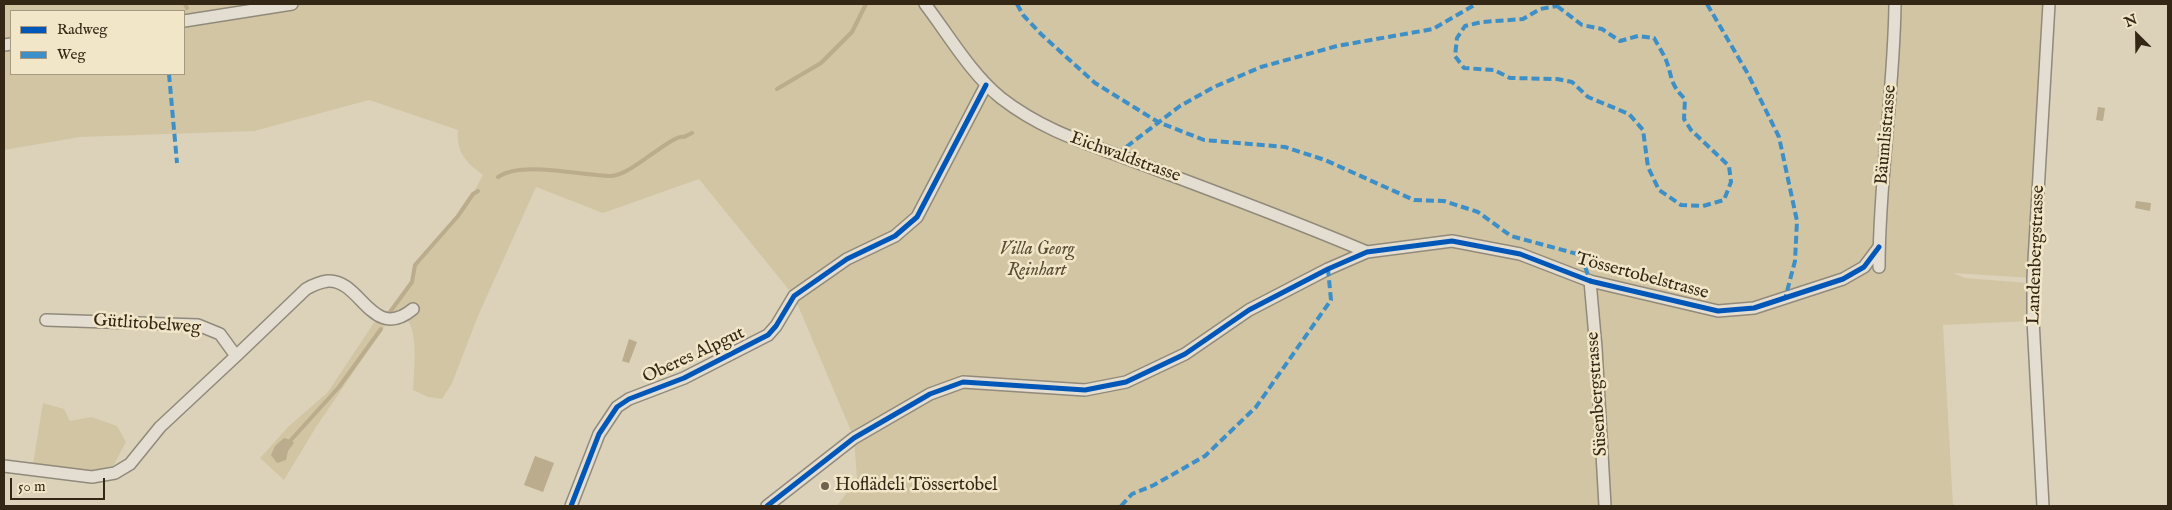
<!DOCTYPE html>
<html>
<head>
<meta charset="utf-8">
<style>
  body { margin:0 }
  #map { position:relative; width:2172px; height:510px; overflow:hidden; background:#dbd2b9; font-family:"IM FELL English",serif }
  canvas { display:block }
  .frame { position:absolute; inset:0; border:5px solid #342716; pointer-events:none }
  .legend { position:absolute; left:10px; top:10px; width:175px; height:65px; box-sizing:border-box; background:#f1e6c8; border:1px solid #a59a81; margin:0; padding:6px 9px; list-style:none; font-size:15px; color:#342716 }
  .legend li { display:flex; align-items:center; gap:10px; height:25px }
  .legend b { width:25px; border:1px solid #a59a81 }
  .north { position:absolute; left:2112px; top:10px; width:50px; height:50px; -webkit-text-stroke:4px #f1e6c8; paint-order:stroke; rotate:337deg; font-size:14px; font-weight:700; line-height:20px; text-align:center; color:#342716 }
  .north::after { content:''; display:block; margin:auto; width:18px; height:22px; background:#342716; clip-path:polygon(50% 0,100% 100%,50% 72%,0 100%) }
  .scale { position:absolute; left:10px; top:478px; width:95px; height:22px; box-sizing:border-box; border:2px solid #342716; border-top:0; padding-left:6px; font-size:15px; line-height:18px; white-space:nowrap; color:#342716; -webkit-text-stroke:4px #f1e6c8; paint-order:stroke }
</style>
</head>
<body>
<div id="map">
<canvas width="2172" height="510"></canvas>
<div class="frame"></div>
<ul class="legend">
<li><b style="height:6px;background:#0057b8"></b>Radweg</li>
<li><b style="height:6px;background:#3d8fc8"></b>Weg</li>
</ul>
<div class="north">N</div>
<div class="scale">50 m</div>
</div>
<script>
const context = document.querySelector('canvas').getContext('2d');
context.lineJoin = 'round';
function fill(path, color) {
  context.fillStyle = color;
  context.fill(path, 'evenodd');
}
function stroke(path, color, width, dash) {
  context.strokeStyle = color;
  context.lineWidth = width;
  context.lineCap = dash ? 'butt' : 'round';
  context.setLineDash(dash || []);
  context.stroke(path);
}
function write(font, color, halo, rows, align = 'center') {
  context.font = font + ' "IM FELL English",serif';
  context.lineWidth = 5;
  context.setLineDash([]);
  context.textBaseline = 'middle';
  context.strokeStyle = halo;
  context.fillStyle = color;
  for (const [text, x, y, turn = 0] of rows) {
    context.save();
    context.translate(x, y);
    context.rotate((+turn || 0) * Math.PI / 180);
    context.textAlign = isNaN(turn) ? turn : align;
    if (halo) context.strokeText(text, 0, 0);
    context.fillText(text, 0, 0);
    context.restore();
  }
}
const green = new Path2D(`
  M4,4H2049L2033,278L1953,273L1965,278L2027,283L2029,321L1943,325L1953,506H837L857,478L854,438L794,296L699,179L603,213L536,187L478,316L452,383L442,399L428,397L413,390C414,373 419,329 405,317C402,314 395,313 390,312L412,282L415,265L467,205L483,175C466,162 456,153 458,130L369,100L254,131L80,137L4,150ZM11,11H184V74H11Z
  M379,315L389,320L316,427L284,480L260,458L289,426L328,392Z
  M43,403L64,409L70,421L91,417L117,426L126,442L113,466L88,471L33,464Z`);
const water = new Path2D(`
  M2098,107L2105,108L2103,121L2096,120Z
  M2136,201L2151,203L2150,211L2135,208Z
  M629,339L637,342L629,363L622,361Z
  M284,438L291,440L294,443L288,451L286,460L277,463L271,455L275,446Z
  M535,456L554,463L543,492L524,485Z`);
const stream = new Path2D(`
  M185,4L187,8
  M777,89L821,63L852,32L866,4
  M498,177C522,160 582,176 611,176C631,176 671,134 684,137L692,133
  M390,312L412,282L415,265L458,216L473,194L478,191
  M291,440L339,387L381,329`);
const minor = new Path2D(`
  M925,4C948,34 971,74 1001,98C1046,133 1093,145 1144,165C1219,193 1294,221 1367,252
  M184,21L292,4
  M4,45L11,44
  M1879,267C1879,179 1894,92 1895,4
  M1590,281L1596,348L1605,506
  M236,356L306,289C313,285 320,282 328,281C361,279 372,343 413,309
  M4,466L92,477L115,473L130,464L160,427L236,356L220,334L198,325L46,320
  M571,506L599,434L617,407L629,399L684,378L768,335L776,326L794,296L847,259L895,236L917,217L986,85
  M767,506L854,438L930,394L963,382L1085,390L1126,382L1185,354L1249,310L1328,269L1367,252L1452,241L1520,254L1590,281L1718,311L1754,308L1843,279L1864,267L1879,247
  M2043,506L2033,320V278L2049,4`);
const quiet = new Path2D(`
  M1017,4L1023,15L1042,35L1095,83L1158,122L1204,140L1285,147L1325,160L1414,200L1444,201L1478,212L1511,236L1581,255L1590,281
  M1707,4L1748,74L1779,137L1797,221L1795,261L1785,299
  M1557,6L1582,25L1602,29L1620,41L1638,36L1654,38C1658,45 1663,53 1666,60C1673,78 1669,83 1685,99L1684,119L1691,130L1729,166L1731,182L1724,200L1703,206L1681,205L1659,190L1648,167L1643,130L1629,114L1588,97L1572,82L1557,79L1510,78L1494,70L1464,68L1455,56L1457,38L1465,26L1482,22L1523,19L1540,9Z
  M169,74L177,163
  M1117,154L1180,106L1214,87L1261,67L1337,46L1433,29L1476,4
  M1121,506L1132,494L1154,485L1205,456L1256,407L1331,300L1328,269`);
const cycleway = new Path2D(`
  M571,506L599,434L617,407L629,399L684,378L768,335L776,326L794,296L847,259L895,236L917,217L986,85
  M767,506L854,438L930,394L963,382L1085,390L1126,382L1185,354L1249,310L1328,269L1367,252L1452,241L1520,254L1590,281L1718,311L1754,308L1843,279L1864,267L1879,247`);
const markers = [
  [825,486,5,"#6e634f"]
];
const streetNames = [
  ["Bäumlistrasse",1887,135,-85],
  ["Eichwaldstrasse",1125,158,20],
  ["Landenbergstrasse",2037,255,-88],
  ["Tössertobelstrasse",1642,277,15],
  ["Gütlitobelweg",147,325,4],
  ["Oberes Alpgut",694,356,-25],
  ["Süsenbergstrasse",1598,394,-94]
];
const parkNames = [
  ["Villa Georg",1037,250],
  ["Reinhart",1037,271]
];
const poiNames = [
  ["Hoflädeli Tössertobel",835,486]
];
fill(green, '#d2c5a3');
fill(water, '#baac8c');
stroke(stream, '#baac8c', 4);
stroke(minor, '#918a7b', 14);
stroke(minor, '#e3ded1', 11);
stroke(quiet, '#3d8fc8', 4, [8, 4]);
stroke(cycleway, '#0057b8', 5);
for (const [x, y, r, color] of markers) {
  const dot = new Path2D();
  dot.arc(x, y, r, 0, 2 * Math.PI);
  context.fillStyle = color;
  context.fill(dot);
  stroke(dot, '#f1e6c8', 2);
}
write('18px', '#342716', '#f1e6c8', streetNames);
write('italic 18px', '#5a4c35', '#f1e6c8', parkNames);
write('18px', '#342716', '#f1e6c8', poiNames, 'left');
</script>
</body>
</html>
